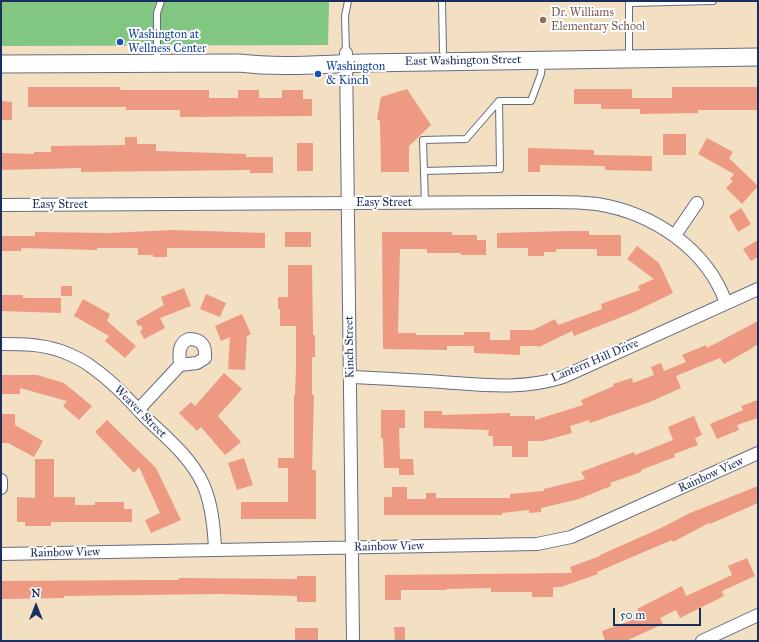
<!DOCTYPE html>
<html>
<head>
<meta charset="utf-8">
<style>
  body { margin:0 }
  #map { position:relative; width:759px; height:642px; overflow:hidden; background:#f3dfc2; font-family:"IM FELL Great Primer",serif }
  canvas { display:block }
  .frame { position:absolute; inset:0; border:2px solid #1b2f5e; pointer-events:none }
  .north { position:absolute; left:16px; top:586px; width:40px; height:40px; -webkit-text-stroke:3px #fff; paint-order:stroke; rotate:0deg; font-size:11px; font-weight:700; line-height:16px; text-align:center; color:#1b2f5e }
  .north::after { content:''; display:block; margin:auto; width:14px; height:18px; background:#1b2f5e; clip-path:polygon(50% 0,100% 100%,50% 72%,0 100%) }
  .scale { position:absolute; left:613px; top:608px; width:88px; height:18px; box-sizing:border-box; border:2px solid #1b2f5e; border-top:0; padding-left:5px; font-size:12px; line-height:14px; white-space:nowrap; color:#1b2f5e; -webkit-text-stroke:3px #fff; paint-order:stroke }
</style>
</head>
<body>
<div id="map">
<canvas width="759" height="642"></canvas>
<div class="frame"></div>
<div class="north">N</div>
<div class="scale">50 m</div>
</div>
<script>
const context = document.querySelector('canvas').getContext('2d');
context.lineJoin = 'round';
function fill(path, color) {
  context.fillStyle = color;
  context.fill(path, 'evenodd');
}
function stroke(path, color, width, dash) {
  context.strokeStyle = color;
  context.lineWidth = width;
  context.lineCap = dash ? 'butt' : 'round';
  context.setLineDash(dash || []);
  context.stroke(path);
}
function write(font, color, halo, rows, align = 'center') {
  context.font = font + ' "IM FELL Great Primer",serif';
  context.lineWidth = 4;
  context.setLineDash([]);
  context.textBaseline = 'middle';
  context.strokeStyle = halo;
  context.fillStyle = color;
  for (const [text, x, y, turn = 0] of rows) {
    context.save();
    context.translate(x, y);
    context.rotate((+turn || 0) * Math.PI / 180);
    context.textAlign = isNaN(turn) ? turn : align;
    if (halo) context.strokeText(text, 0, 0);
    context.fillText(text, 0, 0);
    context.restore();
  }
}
const green = new Path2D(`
  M1,1H329L328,45L1,46Z`);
const building = new Path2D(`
  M28,87H120V90H209V98H238V90H259V98H282V90H303V99H312V116L180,117V110H126V107H28Z
  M672,87H758V110H698V113L640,114V109H601V104H574V89H632V98H672Z
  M407,89L431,125L409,146V172H381L380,121L377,119L381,97Z
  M1,101L12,102V120H1Z
  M663,134H686V155H663Z
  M125,137H137V144H156V151L246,154V157H273V173H250V170L81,172V168L1,170V153L34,154V152H51V146L125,145Z
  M707,138L733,152L729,158L758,186L742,204L726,188L733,181L730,179L734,174L698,154Z
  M297,143H313V171H297Z
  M528,148L594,150V155L652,156V171L605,170V166L540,165V172H528Z
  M741,208L751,224L738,232L729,216Z
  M173,230L265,233V248H167V257H153V255H138V248H97V250L21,248V251H1V236H35V232L109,233Z
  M568,231H589V235H621V256H597V249H556V252H544V256H528V248H497V233Z
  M285,232H311V247H285Z
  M382,232H452V235H477V240H486V255H461V253H427V249H400L398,333H416V335H464V332H490V340H510V330H533L555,319L558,325L602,309L601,304L640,290L638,286L654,279L627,259L637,246L659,263L673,293L634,312L574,336L572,331L539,347L538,346H520V355L474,353V346H447V350L383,349Z
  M758,240V257L751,261L743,249Z
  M288,265H312L313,335H315V357H312V395H314L312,470H316V519H241V502H288V468H278V458H294V395H295L296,368V326H280V309H278V297H288Z
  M61,286H72V296H61Z
  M184,288L191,306L160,318L165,328L144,339L140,331L143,329L141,325L138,326L136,321L164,305L161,297Z
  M206,294L226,303L220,317L200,309Z
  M1,295H23V298H61V313L1,311Z
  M83,299L110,314L107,321L136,346L125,358L105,341L109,336L74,316Z
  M242,314L251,334L247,336L245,370L228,369L230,337L221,341L215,326Z
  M758,321V344L749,350L724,364L720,358L676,376L681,388L650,402L590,423L589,420L570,426L572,433L543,441H528V457H512V446H493V436H488L489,430L424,428V411H442V415L510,413V416H535V420L583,405L581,400L614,386L613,384L632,378L633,383L654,375L651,367L661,363L664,371L686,362L682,355L706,345L707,348Z
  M224,373L242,389L218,416L241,442L225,455L201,427L197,431L179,413L191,402L195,406Z
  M1,375H37L64,383L92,406L79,420L63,406L67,401L20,388V394H1Z
  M758,400V418L737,425L739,430L717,439L710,424L743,410L741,406Z
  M381,410H405V428H399L400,459H413L414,475H399V468H384L383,438H381Z
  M1,414H15V425L43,441L34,457L8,443H1Z
  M694,416L702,435L695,438L698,445L674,454L675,457L641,470V472L610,483L611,486L579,499L541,508V512L529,513V510L502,513V515H384V497H392V487H407V499H426V493H436V498H510V494L544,491V489L585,479L581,472L634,452L635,455L673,440L668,427Z
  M107,420L156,468L181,520L151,533L145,520L160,513L139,467L134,473L95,432Z
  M244,458L253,485L237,490L228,463Z
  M35,459H54V497H75V505H95V502H124V509H132V522H51V526H25V522H17V497L35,498Z
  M758,486V503L710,524L709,523L673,542L672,540L597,572L598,574L561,587H553V597H532V592H491V588L446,589V590H401V600H385V575L572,573L570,567L600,556V555L661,528L690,513Z
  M747,558L755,576L722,591L724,596L680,618L676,610L660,618L663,624L626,641H605L602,631L641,617L637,609L682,586L686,596L732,575L728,566Z
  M297,576H316V602H297V596L218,594L64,596V598L2,599V581L150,580H179V578L297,579Z
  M394,627H405V641H395Z
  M295,628H318V641H295Z`);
const service = new Path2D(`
  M442,1L443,51
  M629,1V57
  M629,3L713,1
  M346,53L345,16L348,1
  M157,55V13L161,1
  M424,171L500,169L499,101
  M425,203L423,140L466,139L499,101H531L541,74L542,62`);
const minor = new Path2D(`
  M346,53L353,641
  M1,205L531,202C553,202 575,201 597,204C653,213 707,249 726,303
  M675,235L697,203
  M189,339C202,339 206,346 205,358L197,363L180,365C179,354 178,343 189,339Z
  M1,344C22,344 41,344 61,351C72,355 83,360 93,368C113,382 131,402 148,420C168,439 191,458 203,484C212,504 214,527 215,549
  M350,377C380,378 411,380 442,382C483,385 523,390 563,377L758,289
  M138,410L180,365
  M1,480V488
  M1,554L537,544L571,537L758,453
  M702,641L758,615`);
const secondary = new Path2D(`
  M1,64L239,63C281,68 321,64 363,63L758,57`);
const markers = [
  [543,20,4,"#8d6e63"],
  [120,42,4,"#1a4fb4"],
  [318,74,4,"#1a4fb4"]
];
const educationNames = [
  ["Dr. Williams",551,13],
  ["Elementary School",551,27]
];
const transitNames = [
  ["Washington at",128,35],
  ["Wellness Center",128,49],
  ["Washington",326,67],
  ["& Kinch",326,81]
];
const streetNames = [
  ["East Washington Street",463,61,-1],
  ["Easy Street",384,203],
  ["Easy Street",60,205],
  ["Kinch Street",350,347,-91],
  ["Lantern Hill Drive",595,361,-23],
  ["Weaver Street",140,412,45],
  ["Rainbow View",711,475,-24],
  ["Rainbow View",389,547,-1],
  ["Rainbow View",65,553,-1]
];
fill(green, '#82c781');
fill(building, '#ee9982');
stroke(service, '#676d81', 8);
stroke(minor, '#676d81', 14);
stroke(secondary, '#676d81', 19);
stroke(service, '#fff', 6);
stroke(minor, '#fff', 12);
stroke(secondary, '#fff', 17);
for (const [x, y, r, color] of markers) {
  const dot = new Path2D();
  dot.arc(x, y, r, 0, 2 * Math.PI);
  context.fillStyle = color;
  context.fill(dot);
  stroke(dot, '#fff', 1.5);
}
write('12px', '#785e54', '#fff', educationNames, 'left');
write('12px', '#164399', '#fff', transitNames, 'left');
write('12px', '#1b2f5e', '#fff', streetNames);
</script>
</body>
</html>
